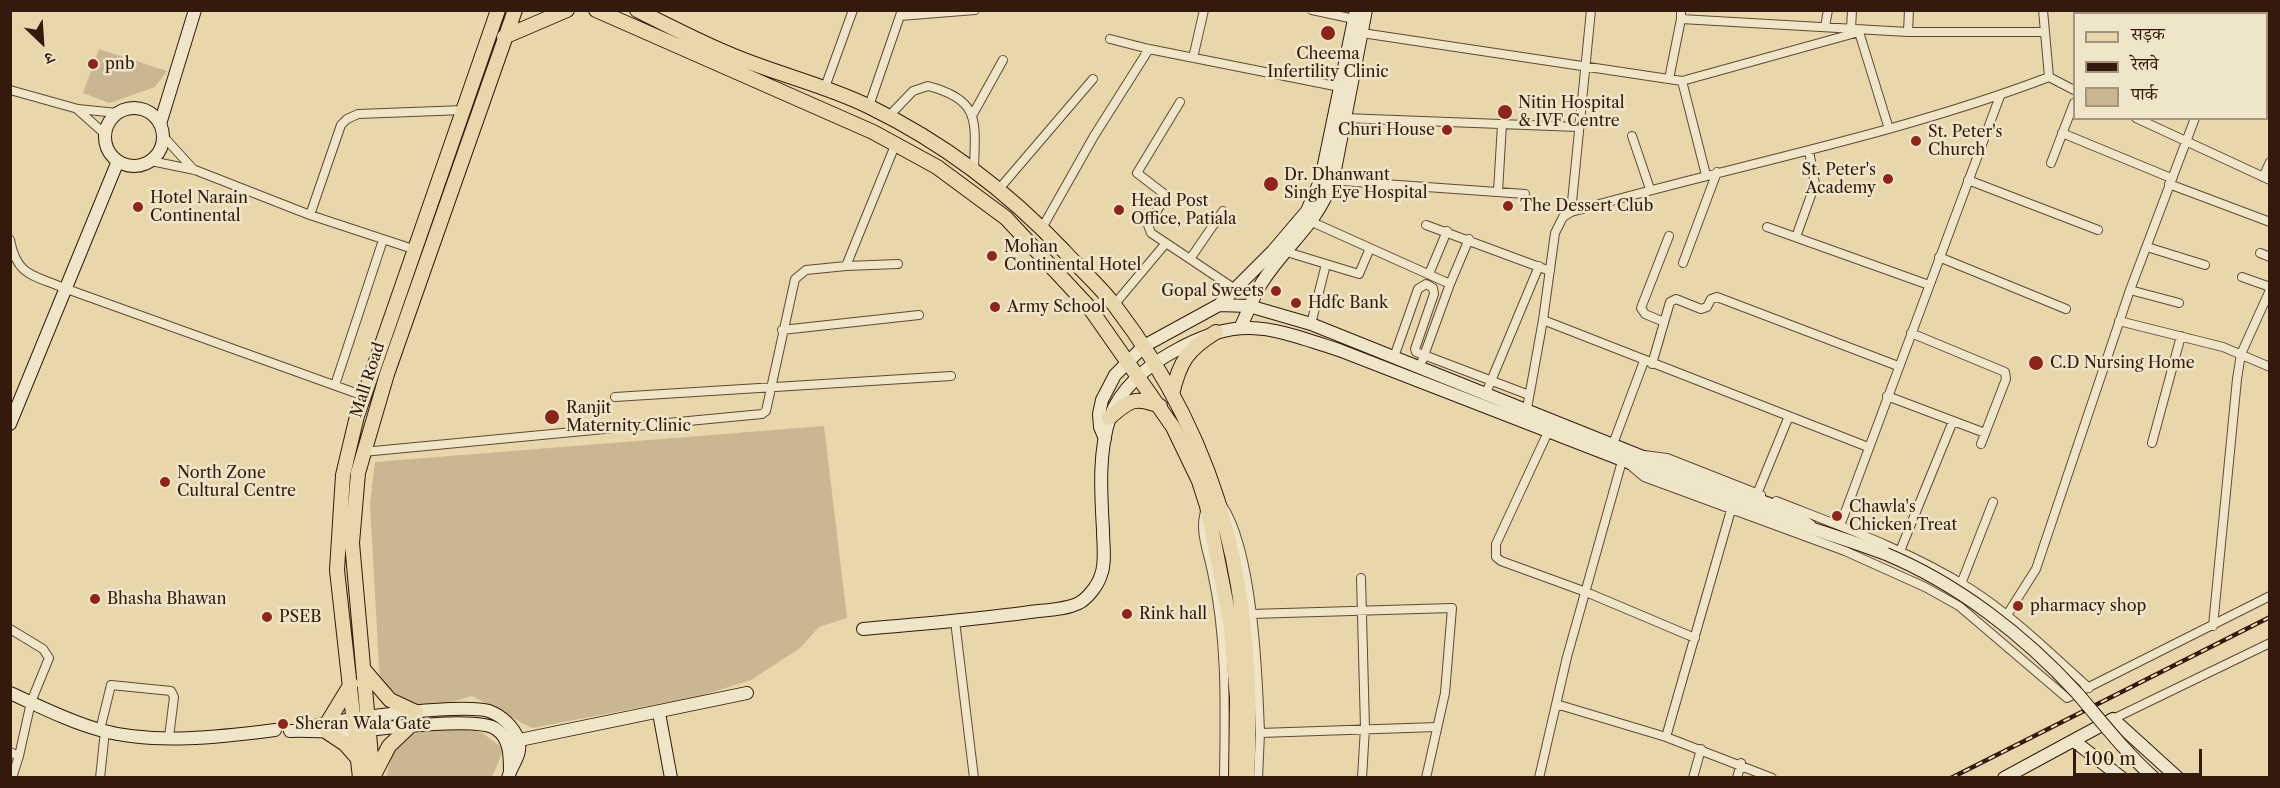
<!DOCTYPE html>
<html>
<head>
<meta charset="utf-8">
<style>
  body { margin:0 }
  #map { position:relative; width:2280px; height:788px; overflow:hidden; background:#e7d7ab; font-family:"Libre Caslon Text","Noto Serif Devanagari",serif }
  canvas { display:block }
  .frame { position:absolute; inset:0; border:12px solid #331a0c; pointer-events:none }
  .legend { position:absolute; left:2073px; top:12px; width:195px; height:108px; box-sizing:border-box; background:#efe5c8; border:2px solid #a4947d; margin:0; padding:8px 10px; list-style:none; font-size:18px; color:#331a0c }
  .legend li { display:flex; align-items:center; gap:12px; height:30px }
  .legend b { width:30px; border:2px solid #a4947d }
  .north { position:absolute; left:12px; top:12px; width:60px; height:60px; -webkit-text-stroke:4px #efe5c8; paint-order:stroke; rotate:155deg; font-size:16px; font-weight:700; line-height:24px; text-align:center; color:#331a0c }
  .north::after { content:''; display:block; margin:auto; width:21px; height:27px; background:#331a0c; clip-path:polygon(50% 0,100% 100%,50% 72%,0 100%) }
  .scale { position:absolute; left:2073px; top:749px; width:129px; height:27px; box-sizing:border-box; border:3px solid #331a0c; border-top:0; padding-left:8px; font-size:18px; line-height:21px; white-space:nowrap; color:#331a0c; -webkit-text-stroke:4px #efe5c8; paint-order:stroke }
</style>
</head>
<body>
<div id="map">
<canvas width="2280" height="788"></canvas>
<div class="frame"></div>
<ul class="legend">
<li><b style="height:8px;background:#e7d7ab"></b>सड़क</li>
<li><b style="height:8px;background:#331a0c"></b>रेलवे</li>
<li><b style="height:16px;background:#c8b790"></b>पार्क</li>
</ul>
<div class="north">उ</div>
<div class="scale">100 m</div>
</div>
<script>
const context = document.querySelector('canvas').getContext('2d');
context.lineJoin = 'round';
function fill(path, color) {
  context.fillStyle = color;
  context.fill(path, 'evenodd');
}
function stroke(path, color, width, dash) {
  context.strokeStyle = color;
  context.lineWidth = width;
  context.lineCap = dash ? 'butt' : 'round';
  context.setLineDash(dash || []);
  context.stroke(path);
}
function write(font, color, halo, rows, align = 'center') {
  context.font = font + ' "Libre Caslon Text",serif';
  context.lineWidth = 5;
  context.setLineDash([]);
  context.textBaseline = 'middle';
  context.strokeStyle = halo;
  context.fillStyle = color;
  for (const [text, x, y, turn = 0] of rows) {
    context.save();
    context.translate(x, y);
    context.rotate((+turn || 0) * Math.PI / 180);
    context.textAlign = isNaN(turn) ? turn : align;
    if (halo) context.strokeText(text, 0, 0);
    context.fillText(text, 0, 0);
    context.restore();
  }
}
const green = new Path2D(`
  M99,49L167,71L155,87L118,100L109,103L83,93Z
  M824,426L847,618L819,627L800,648L751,680L700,696L532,728L472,696C424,709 421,718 380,684L370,504L375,462Z
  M451,728L481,732L504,749L492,777L386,778C398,728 405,735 451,728Z`);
const street = new Path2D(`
  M1312,10L1354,19
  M1681,10V19L1908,32H2045
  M2043,10L2049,77
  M2085,10L2095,14
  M2225,10L2231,14
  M2168,14L2169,10
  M900,16L975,10
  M1825,27L1828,10
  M1851,29L1852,10
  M2266,29H2270
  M1859,32L1889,129
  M1908,32L1909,10
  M1362,33L1682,81
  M1110,39L1149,49L1340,87
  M1193,58L1204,10
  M1669,79L1681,19
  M2266,84L2270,86
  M10,90L78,109L117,113
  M824,90L853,10
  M869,106L902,10
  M78,110L105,134
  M973,114L1003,60
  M888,117L913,91L928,86C982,100 975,123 974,169
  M1344,118L1578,127
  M2136,118L2270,180
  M2062,133L2171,178
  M163,136L194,170
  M1632,136L1650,189
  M151,161L195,170L310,215L416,250
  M2051,163L2074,103
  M1706,175L1682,81L1859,32
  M2263,177L2270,162
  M1328,180L1525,194
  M1968,180L2098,230
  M2169,184L2270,222
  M999,189L1093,79
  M1498,192L1502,124
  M1571,212C1731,166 1894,136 2049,77L2074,90
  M310,215L341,125L347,119L358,114L464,110
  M1312,222L1450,284L1469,239
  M1426,225L1550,271
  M1767,227L1929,285
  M1042,228L1094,136L1149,49
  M1796,237L1815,184L1809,151
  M10,240C17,277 34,275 64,288L364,396
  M1166,243L1151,233L1148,225L1163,201V193L1137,173L1180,102
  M2147,247L2205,265
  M1287,252L1326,264
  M2260,253L2270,257
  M1939,257L2066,309
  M1190,259L1223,211
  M1683,263L1717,172
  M846,266L898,264
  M1429,274L1447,231
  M2242,277L2270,287
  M2130,290L2179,303
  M1114,305L1166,243L1235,289
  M1543,320L1868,447
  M2119,321L2223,347L2270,367
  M1664,322L1645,314L1641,308L1669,236
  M1311,324L1326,264L1359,274L1370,248
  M782,330L919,315
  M1911,333L2005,372L2006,379L1981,444
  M1394,357L1418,289L1426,284L1433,288L1434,294L1415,349L1416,352L1529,395
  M1422,361L1450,284
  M1652,364L1670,302L1676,299L1701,309L1707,307L1711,299L1717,297L1898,366
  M335,385L383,240
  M1486,393L1539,266
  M1887,396L1985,433
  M615,397L951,376
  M1526,414L1543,320L1555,233L1563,217L1571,212L1591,10
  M1548,432L1496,544V557L1501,561L1586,592L1695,638
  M2152,443L2181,336
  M1613,444L1644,361
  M363,452L762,414L766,411L795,279L806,270L846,266L896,143
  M1644,455L1667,458L1761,495
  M1631,466L1644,477L1845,551L1925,587L1959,606L2067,698L2270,596
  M1757,494L1789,416
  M1776,501C1842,527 1908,550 1969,588C2013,616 2050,653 2089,688
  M1222,505C1253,550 1258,675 1260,733L1437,727
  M1206,509C1198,529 1208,551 1212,572C1227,640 1225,708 1224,778
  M1840,526L2000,96
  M1900,551L1953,421
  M1361,578L1365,728L1362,778
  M1961,584L1993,502
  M1251,614L1452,608L1445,693L1426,778
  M2007,615L2036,569L2130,290L2195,118
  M955,621L974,778
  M2213,626L2237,379L2241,354L2270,290
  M10,629L43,649L49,658L31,702L19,756L10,752
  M1556,704L1666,737L1772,778
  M2113,719L2270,643
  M100,730L111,685L171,691L174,697L169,737
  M1666,737L1731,510
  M12,778L19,756
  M100,778L105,731
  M1258,778L1260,733
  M1539,778L1567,657L1622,461
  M1693,778L1701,749
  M1737,778L1741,763`);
const secondary = new Path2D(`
  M105 137a29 29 0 1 1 58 0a29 29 0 1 1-58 0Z
  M160,124L195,10
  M1219,305L1249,306L1311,324L1713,485C1746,496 1782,505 1810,526
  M1241,326C1248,312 1253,297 1261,284C1286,244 1315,228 1333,180L1366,10
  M10,424L118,161
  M1105,439L1100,427L1099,414L1102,400L1115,375L1144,346L1219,305L1273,251L1307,211L1321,179L1356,10
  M863,629C919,624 974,620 1030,612C1045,610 1065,610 1079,603C1088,598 1098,585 1101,575C1106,562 1103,544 1103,530C1101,494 1098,452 1110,417C1120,389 1146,367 1171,353C1240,314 1268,327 1339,350L1728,501C1781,520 1834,534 1886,554
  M10,693C39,706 70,722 100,730C154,745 221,737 275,730
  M659,713L671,778
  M301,730C329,719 462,703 489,711C502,716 513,726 518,739C523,755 512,763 508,778
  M290,731C307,730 324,732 341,732C371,731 476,715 496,729C510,738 510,756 510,771
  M2074,741L2122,778
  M510,742L747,693
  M2004,778L2113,719L2178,778`);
const primary = new Path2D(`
  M596,10L873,132L937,167L1006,218L1089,307L1173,427L1199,481L1207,506L1231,627L1237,698L1236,778
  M637,10C667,25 698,41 729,54C775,74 826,85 870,107C944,143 1008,192 1064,251C1081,270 1100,286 1115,306C1225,450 1257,600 1247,778
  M504,37L567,10
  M1172,394C1180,361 1187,350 1216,332
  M1109,418C1130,400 1134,396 1160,406
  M365,671L390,700L416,712
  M326,725L351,684
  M327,732L345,744L359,760
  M373,777L389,746L408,728
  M360,778L337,570L343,475L357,416L498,10
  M371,778V756L352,543L358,473L387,374L515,10`);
const rail = new Path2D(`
  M1951,778L2270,617`);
const secondaryBridge = new Path2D(`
  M1886,554C1958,584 2025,636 2077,693C2102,722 2125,752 2154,778`);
const markers = [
  [1328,33,8,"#8f2418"],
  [93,64,6,"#8f2418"],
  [1505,112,8,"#8f2418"],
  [1447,130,6,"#8f2418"],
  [1916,141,6,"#8f2418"],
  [1888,179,6,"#8f2418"],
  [1271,184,8,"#8f2418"],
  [1508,206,6,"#8f2418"],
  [138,207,6,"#8f2418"],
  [1119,210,6,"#8f2418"],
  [992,256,6,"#8f2418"],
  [1276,291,6,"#8f2418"],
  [1296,303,6,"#8f2418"],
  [995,307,6,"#8f2418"],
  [2036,363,8,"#8f2418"],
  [552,417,8,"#8f2418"],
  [165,482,6,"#8f2418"],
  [1837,516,6,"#8f2418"],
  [95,599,6,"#8f2418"],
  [2018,606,6,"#8f2418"],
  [1127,614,6,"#8f2418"],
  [267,617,6,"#8f2418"],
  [283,724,6,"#8f2418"]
];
const poiNames = [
  ["Cheema",1328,54,"center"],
  ["Infertility Clinic",1328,72,"center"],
  ["pnb",105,64],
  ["Nitin Hospital",1518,103],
  ["& IVF Centre",1518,121],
  ["Churi House",1435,130,"right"],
  ["St. Peter's",1928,132],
  ["Church",1928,150],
  ["St. Peter's",1876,170,"right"],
  ["Academy",1876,188,"right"],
  ["Dr. Dhanwant",1284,175],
  ["Singh Eye Hospital",1284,193],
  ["Hotel Narain",150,198],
  ["Continental",150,216],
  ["Head Post",1131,201],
  ["Office, Patiala",1131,219],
  ["The Dessert Club",1520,206],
  ["Mohan",1004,247],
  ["Continental Hotel",1004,265],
  ["Gopal Sweets",1264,291,"right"],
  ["Hdfc Bank",1308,303],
  ["Army School",1007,307],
  ["C.D Nursing Home",2050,363],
  ["Ranjit",566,408],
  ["Maternity Clinic",566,426],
  ["North Zone",177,473],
  ["Cultural Centre",177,491],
  ["Chawla's",1849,507],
  ["Chicken Treat",1849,525],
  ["Bhasha Bhawan",107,599],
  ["pharmacy shop",2030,606],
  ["Rink hall",1139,614],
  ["PSEB",279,617],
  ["Sheran Wala Gate",295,724]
];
const streetNames = [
  ["Mall Road",368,380,-72]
];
fill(green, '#c8b790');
stroke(street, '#604934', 10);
stroke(secondary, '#331a0c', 14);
stroke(primary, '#331a0c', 16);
stroke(street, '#efe5c8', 8);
stroke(secondary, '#efe5c8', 12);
stroke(primary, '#e7d7ab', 14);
stroke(rail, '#331a0c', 4.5);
stroke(rail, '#efe5c8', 2, [7]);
stroke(secondaryBridge, '#331a0c', 14, []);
stroke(secondaryBridge, '#efe5c8', 12);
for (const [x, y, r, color] of markers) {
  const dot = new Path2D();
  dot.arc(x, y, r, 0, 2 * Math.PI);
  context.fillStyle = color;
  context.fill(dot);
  stroke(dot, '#efe5c8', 2);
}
write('16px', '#331a0c', '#efe5c8', poiNames, 'left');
write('16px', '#331a0c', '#efe5c8', streetNames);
</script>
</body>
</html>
